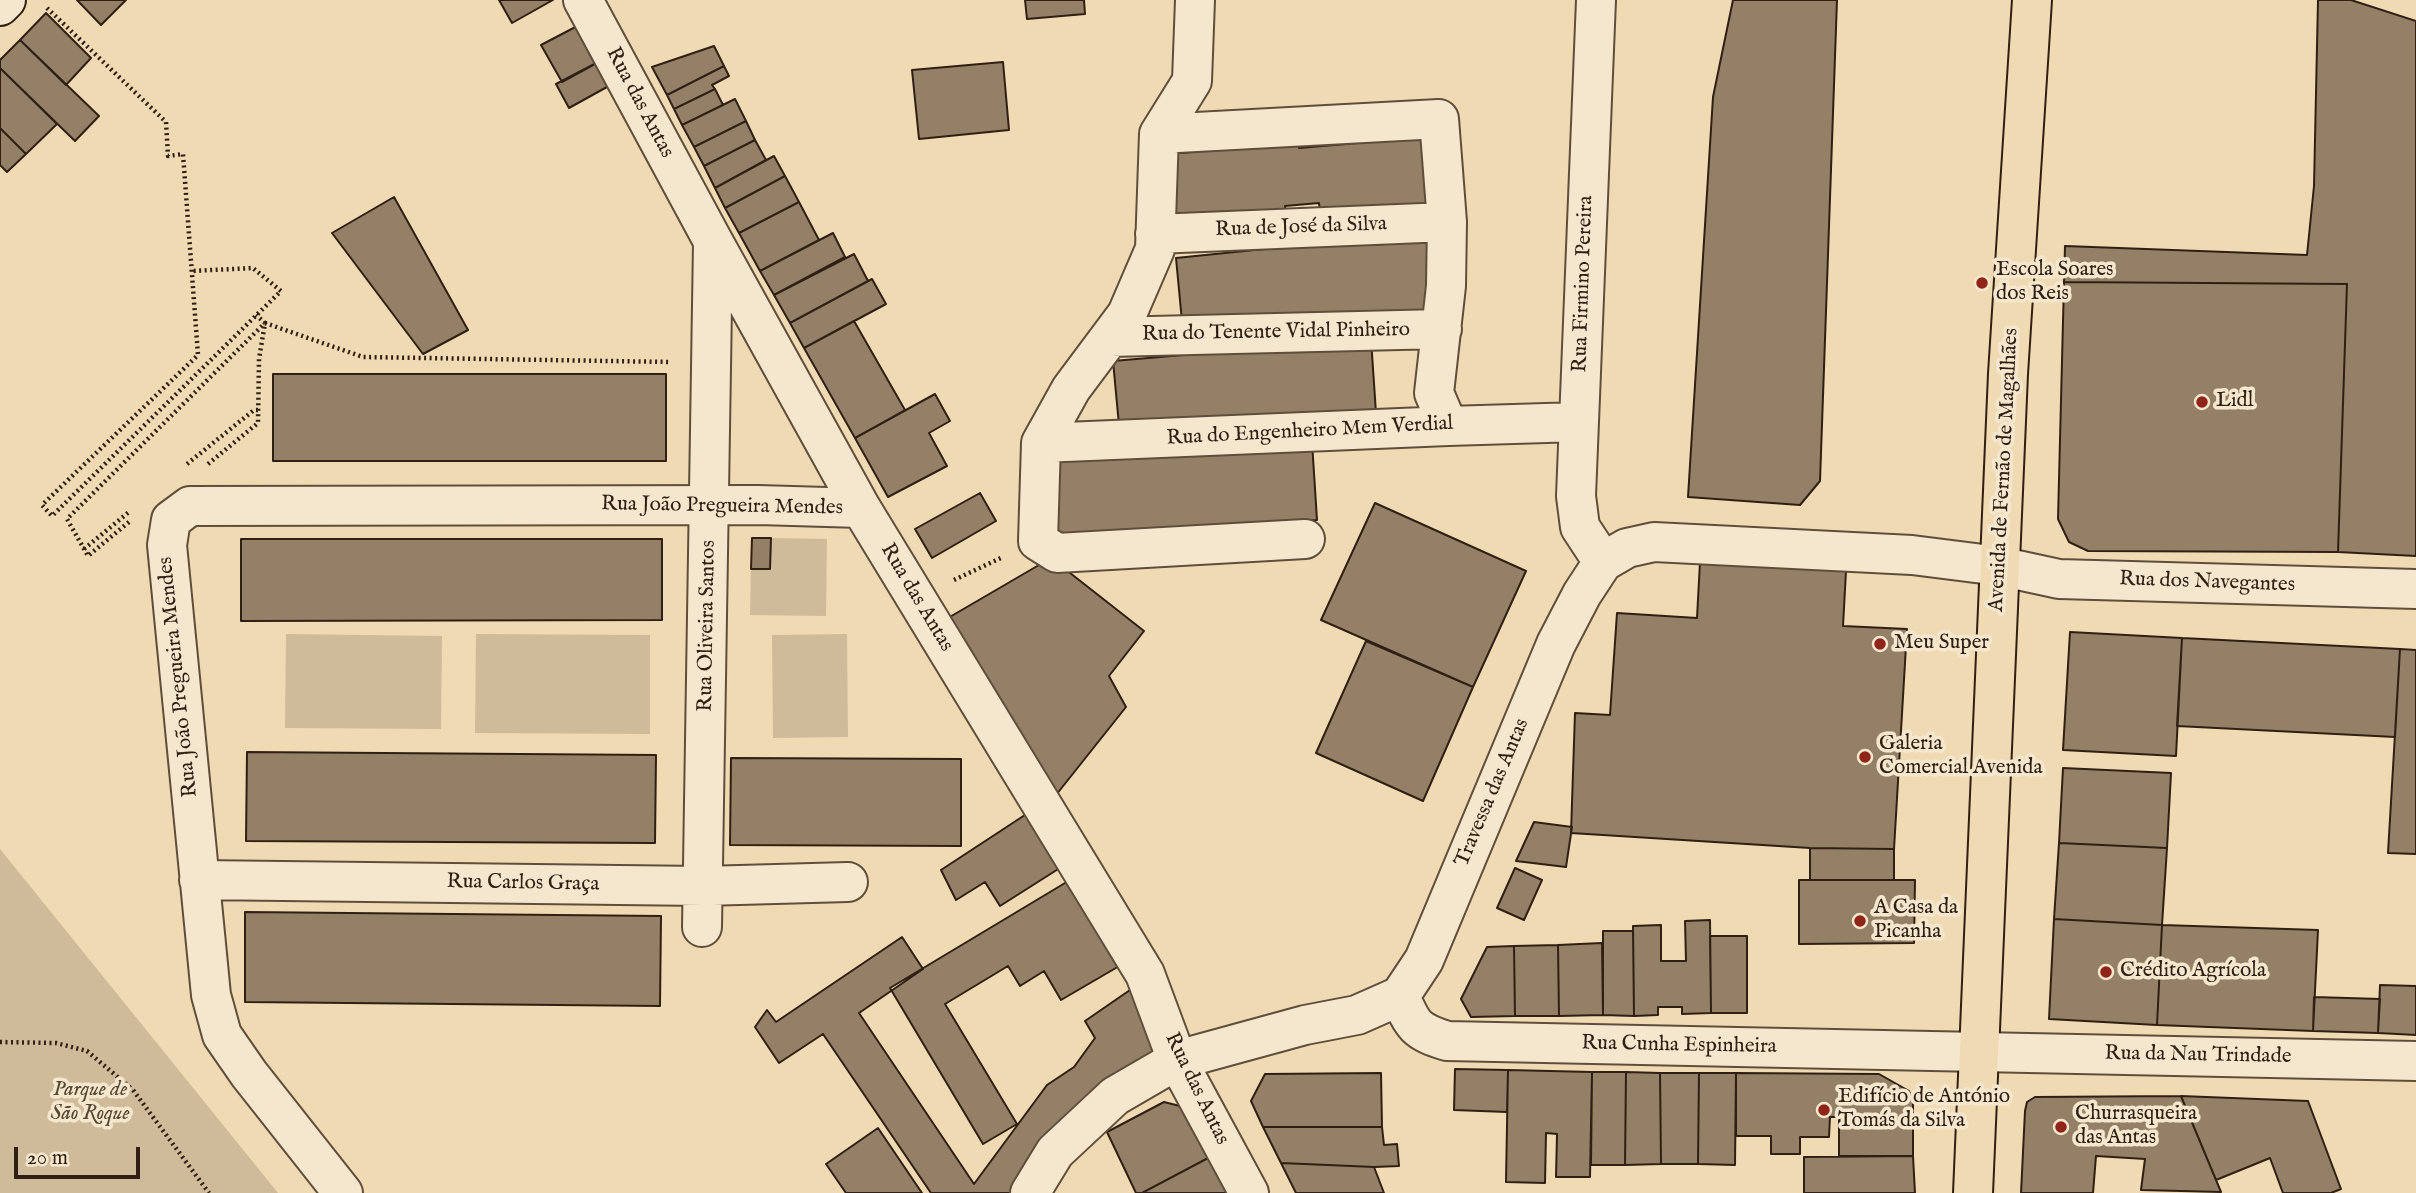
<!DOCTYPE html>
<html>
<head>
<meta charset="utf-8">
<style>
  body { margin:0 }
  #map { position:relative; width:2416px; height:1193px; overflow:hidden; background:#f0dab4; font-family:"IM FELL English",serif }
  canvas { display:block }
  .scale { position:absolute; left:14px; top:1147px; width:126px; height:32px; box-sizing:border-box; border:4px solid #301f14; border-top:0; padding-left:9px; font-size:21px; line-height:24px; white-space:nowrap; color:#301f14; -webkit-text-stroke:5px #f5e7ce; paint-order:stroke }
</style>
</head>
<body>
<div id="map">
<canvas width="2416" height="1193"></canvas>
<div class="scale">20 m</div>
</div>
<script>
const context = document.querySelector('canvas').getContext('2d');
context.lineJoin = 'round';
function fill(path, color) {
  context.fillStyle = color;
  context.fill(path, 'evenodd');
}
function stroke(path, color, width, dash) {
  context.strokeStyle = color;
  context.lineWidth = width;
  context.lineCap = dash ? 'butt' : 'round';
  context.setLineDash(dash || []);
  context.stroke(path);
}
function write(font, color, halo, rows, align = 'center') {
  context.font = font + ' "IM FELL English",serif';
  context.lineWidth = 7;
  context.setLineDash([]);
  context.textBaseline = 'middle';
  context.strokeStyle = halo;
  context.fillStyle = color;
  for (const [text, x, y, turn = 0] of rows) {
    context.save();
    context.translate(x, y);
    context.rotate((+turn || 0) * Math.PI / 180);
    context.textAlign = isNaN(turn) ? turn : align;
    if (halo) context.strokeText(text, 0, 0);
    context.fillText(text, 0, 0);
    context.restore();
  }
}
const green = new Path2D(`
  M771,538L827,539L826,616L750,615L751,569H770Z
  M286,634L442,636L441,729L285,728Z
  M476,634L650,635V734L475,733Z
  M847,634L848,737L773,738L772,635Z
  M0,849L278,1193H0Z`);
const building = new Path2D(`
  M77,0H126L101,25Z
  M499,0H553L512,23Z
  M1025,0H1084L1085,14L1027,19Z
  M1733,0H1837L1820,481L1800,505L1688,497L1713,97Z
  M2318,0H2351L2416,21V556L2338,552L2347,284L2064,282L2065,246L2307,255L2314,186Z
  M46,13L91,58L66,85L20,40Z
  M585,22L604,59L562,82L541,45Z
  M20,40L99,116L75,141L0,68V60Z
  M714,46L724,66L667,95L652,67Z
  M604,59L616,82L569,108L556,84Z
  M1003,62L1009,130L919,139L912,70Z
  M724,66L729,76L712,85L715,89L674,109L667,95Z
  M0,68L57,124L26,154L0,128Z
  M715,89L723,105L682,125L674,109Z
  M735,99L746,121L694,147L682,125Z
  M746,121L755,140L704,166L694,147Z
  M0,128L26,154L7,172L0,165Z
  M1428,137L1434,209L1321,219L1319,203L1285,206L1286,216L1177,227L1170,154L1299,142V148Z
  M755,140L766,160L715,188L704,166Z
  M774,156L785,176L725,208L715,188Z
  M785,176L799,202L739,233L725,208Z
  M394,197L468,330L423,354L332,233Z
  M799,202L819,240L760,271L739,233Z
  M833,233L845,257L774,295L760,271Z
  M1372,238L1373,245L1432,239L1439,312L1183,332L1176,258Z
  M854,254L868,281L790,323L774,295Z
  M872,279L886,304L804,348L790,323Z
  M2064,282L2347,284L2338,552L2088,551L2069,542L2058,519Z
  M854,321L905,410L855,438L804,348Z
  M1371,339L1376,413L1120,436L1113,361Z
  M273,374H666V461H273Z
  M935,394L950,421L929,433L947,466L888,497L855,438Z
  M1312,442L1317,520L1057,538L1051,454Z
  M980,493L996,521L932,558L915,529Z
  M1375,503L1526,571L1473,687L1321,620Z
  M752,538H771L770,569H751Z
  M241,539H662V620L241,621Z
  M1051,558L1144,631L1109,676L1126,707L1056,795L948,618Z
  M1700,562L1846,571L1843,626L1907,629L1894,849L1810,848L1571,833L1575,713L1610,715L1617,613L1697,618Z
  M2070,632L2182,638L2176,756L2063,750Z
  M2182,638L2400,649L2395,737L2177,726Z
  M1366,641L1473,687L1423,801L1316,753Z
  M2400,649L2416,650V854L2388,853Z
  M247,752L656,755L655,843L246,841Z
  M731,758L961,759V846L730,845Z
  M2063,768L2171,773L2167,848L2059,843Z
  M1031,811L1063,866L1000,906L985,882L956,900L941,870Z
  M1534,822L1572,827L1566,867L1516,861Z
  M2059,843L2167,848L2162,925L2054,919Z
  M1810,848L1894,849V880H1810Z
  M1515,868L1542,880L1524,920L1497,908Z
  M1070,880L1121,965L1061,1000L1044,971L1020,986L1008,966L945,1004L1017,1124L983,1144L890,988Z
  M1799,880H1915L1914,943L1799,944Z
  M245,912L661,916L660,1006L245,1002Z
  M2054,919L2162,925L2157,1025L2049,1019Z
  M1710,920L1711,1013L1682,1014V1007H1658V1015L1634,1016L1633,926L1661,925V961H1686L1685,921Z
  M2162,925L2318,930L2313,1031L2157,1025Z
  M1603,931H1633L1634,1016L1603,1015Z
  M1710,936H1747V1013H1711Z
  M902,937L923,969L859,1013L974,1184L1047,1085L1074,1067L1095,1038L1085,1021L1130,990L1166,1043L1099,1088L1022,1193H931L823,1034L779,1063L755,1027L767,1010L776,1022Z
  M1602,943L1603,1015L1559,1016L1558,945Z
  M1558,945L1559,1016H1515L1514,946Z
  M1514,946L1515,1016L1471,1017L1461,999L1487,947Z
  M2380,985L2416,986V1035L2378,1033Z
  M2314,997L2380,999L2378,1033L2313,1031Z
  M1455,1069L1508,1070L1507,1112L1454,1110Z
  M1508,1070L1592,1072L1590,1177H1556L1557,1134L1546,1133L1545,1183L1506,1182Z
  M1592,1072H1626L1625,1165H1591Z
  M1626,1072L1660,1073L1661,1164L1625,1165Z
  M1381,1073L1382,1127H1263L1251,1101L1265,1074Z
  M1660,1073H1699L1698,1164H1661Z
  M1699,1073H1736L1735,1165L1698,1164Z
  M1736,1073L1879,1074L1909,1091L1913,1102V1156H1839V1117H1830L1829,1137H1800V1154H1771V1136H1736Z
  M2181,1096L2221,1192L2141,1190L2145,1159L2096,1156L2093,1193H2021L2025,1111L2027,1102L2035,1097Z
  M2181,1096L2308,1101L2341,1189L2331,1193H2283L2270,1158L2216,1180Z
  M1164,1102L1180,1106L1210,1157L1142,1193H1136L1107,1132Z
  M1263,1127H1382L1384,1145L1397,1144L1399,1166L1374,1167L1281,1163Z
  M878,1128L922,1193H846L826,1164Z
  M1913,1156L1915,1193H1804V1157Z
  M1210,1157L1230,1193H1142Z
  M1281,1163L1374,1167L1384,1193H1296Z`);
const path = new Path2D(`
  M47,8L166,122L168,156L183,154L198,355L42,505L52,516L281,291L253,268L192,271
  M187,464L254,410H258
  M208,464L258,423L259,359L265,323L363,357L671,362
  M129,522L88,556L67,519L265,323L256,315
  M84,549L129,512
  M954,580L1003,557
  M0,1042L56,1043L87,1051L133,1090L209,1193`);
const street = new Path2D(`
  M583,0L713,241L861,508L1145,974L1177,1060L1249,1193
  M1195,0L1192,81L1159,134L1155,249L1127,314L1071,389L1041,443L1038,541L1057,553L1305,539
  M1596,0L1576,496L1580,527L1603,562
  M1159,134L1439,119L1447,222L1446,286L1434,393L1448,426
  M1155,234L1447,222
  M1110,337L1442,329
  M1041,443L1448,426L1579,422
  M199,880L703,886L848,882
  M702,927L713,243
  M1400,996C1413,1026 1415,1031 1447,1041L2416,1061
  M343,1193L249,1074L222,1035L211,995L167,545L171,520L190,506L758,505L861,508
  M1030,1193L1055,1152L1115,1096L1177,1060L1305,1025L1357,1015L1400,996L1424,960L1556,644L1582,594L1603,562L1627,548L1654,542L1912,555L1999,566L2059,579L2416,589`);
const secondary = new Path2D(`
  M0,6L6,0`);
const primary = new Path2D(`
  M1973,1193L2008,374L2032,0`);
const markers = [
  [1982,283,7,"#8f2418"],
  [2202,402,7,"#8f2418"],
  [1880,644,7,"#8f2418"],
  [1865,757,7,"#8f2418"],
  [1860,921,7,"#8f2418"],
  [2106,972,7,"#8f2418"],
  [1824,1110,7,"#8f2418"],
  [2061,1127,7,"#8f2418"]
];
const streetNames = [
  ["Rua das Antas",639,103,62],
  ["Rua de José da Silva",1301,228,-2],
  ["Rua Firmino Pereira",1584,284,-88],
  ["Rua do Tenente Vidal Pinheiro",1276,333,-1],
  ["Rua do Engenheiro Mem Verdial",1310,432,-3],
  ["Avenida de Fernão de Magalhães",2005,470,-87],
  ["Rua João Pregueira Mendes",722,507,1],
  ["Rua dos Navegantes",2207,583,2],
  ["Rua das Antas",916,598,59],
  ["Rua Oliveira Santos",708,626,-89],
  ["Rua João Pregueira Mendes",179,677,-96],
  ["Travessa das Antas",1493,793,-67],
  ["Rua Carlos Graça",523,884,1],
  ["Rua Cunha Espinheira",1679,1046,1],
  ["Rua da Nau Trindade",2198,1056,1],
  ["Rua das Antas",1196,1089,64]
];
const poiNames = [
  ["Escola Soares",1996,271],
  ["dos Reis",1996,295],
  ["Lidl",2216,402],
  ["Meu Super",1894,644],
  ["Galeria",1879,745],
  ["Comercial Avenida",1879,769],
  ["A Casa da",1874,909],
  ["Picanha",1874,933],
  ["Crédito Agrícola",2120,972],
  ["Edifício de António",1838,1098],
  ["Tomás da Silva",1838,1122],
  ["Churrasqueira",2075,1115],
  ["das Antas",2075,1139]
];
const parkNames = [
  ["Parque de",90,1091],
  ["São Roque",90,1115]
];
fill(green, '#cfba99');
fill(building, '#948067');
stroke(building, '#301f14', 2);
stroke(street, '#604e3c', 42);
stroke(secondary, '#301f14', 42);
stroke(primary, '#301f14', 42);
stroke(path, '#301f14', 4.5, [2, 3.5]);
stroke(street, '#f5e7ce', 38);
stroke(secondary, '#f5e7ce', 38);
stroke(primary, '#f0dab4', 38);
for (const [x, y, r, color] of markers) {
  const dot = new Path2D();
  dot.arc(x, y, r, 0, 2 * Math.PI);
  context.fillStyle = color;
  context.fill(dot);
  stroke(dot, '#f5e7ce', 2.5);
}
write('21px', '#301f14', '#f5e7ce', streetNames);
write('21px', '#301f14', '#f5e7ce', poiNames, 'left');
write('italic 21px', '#584635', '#f5e7ce', parkNames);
</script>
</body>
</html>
